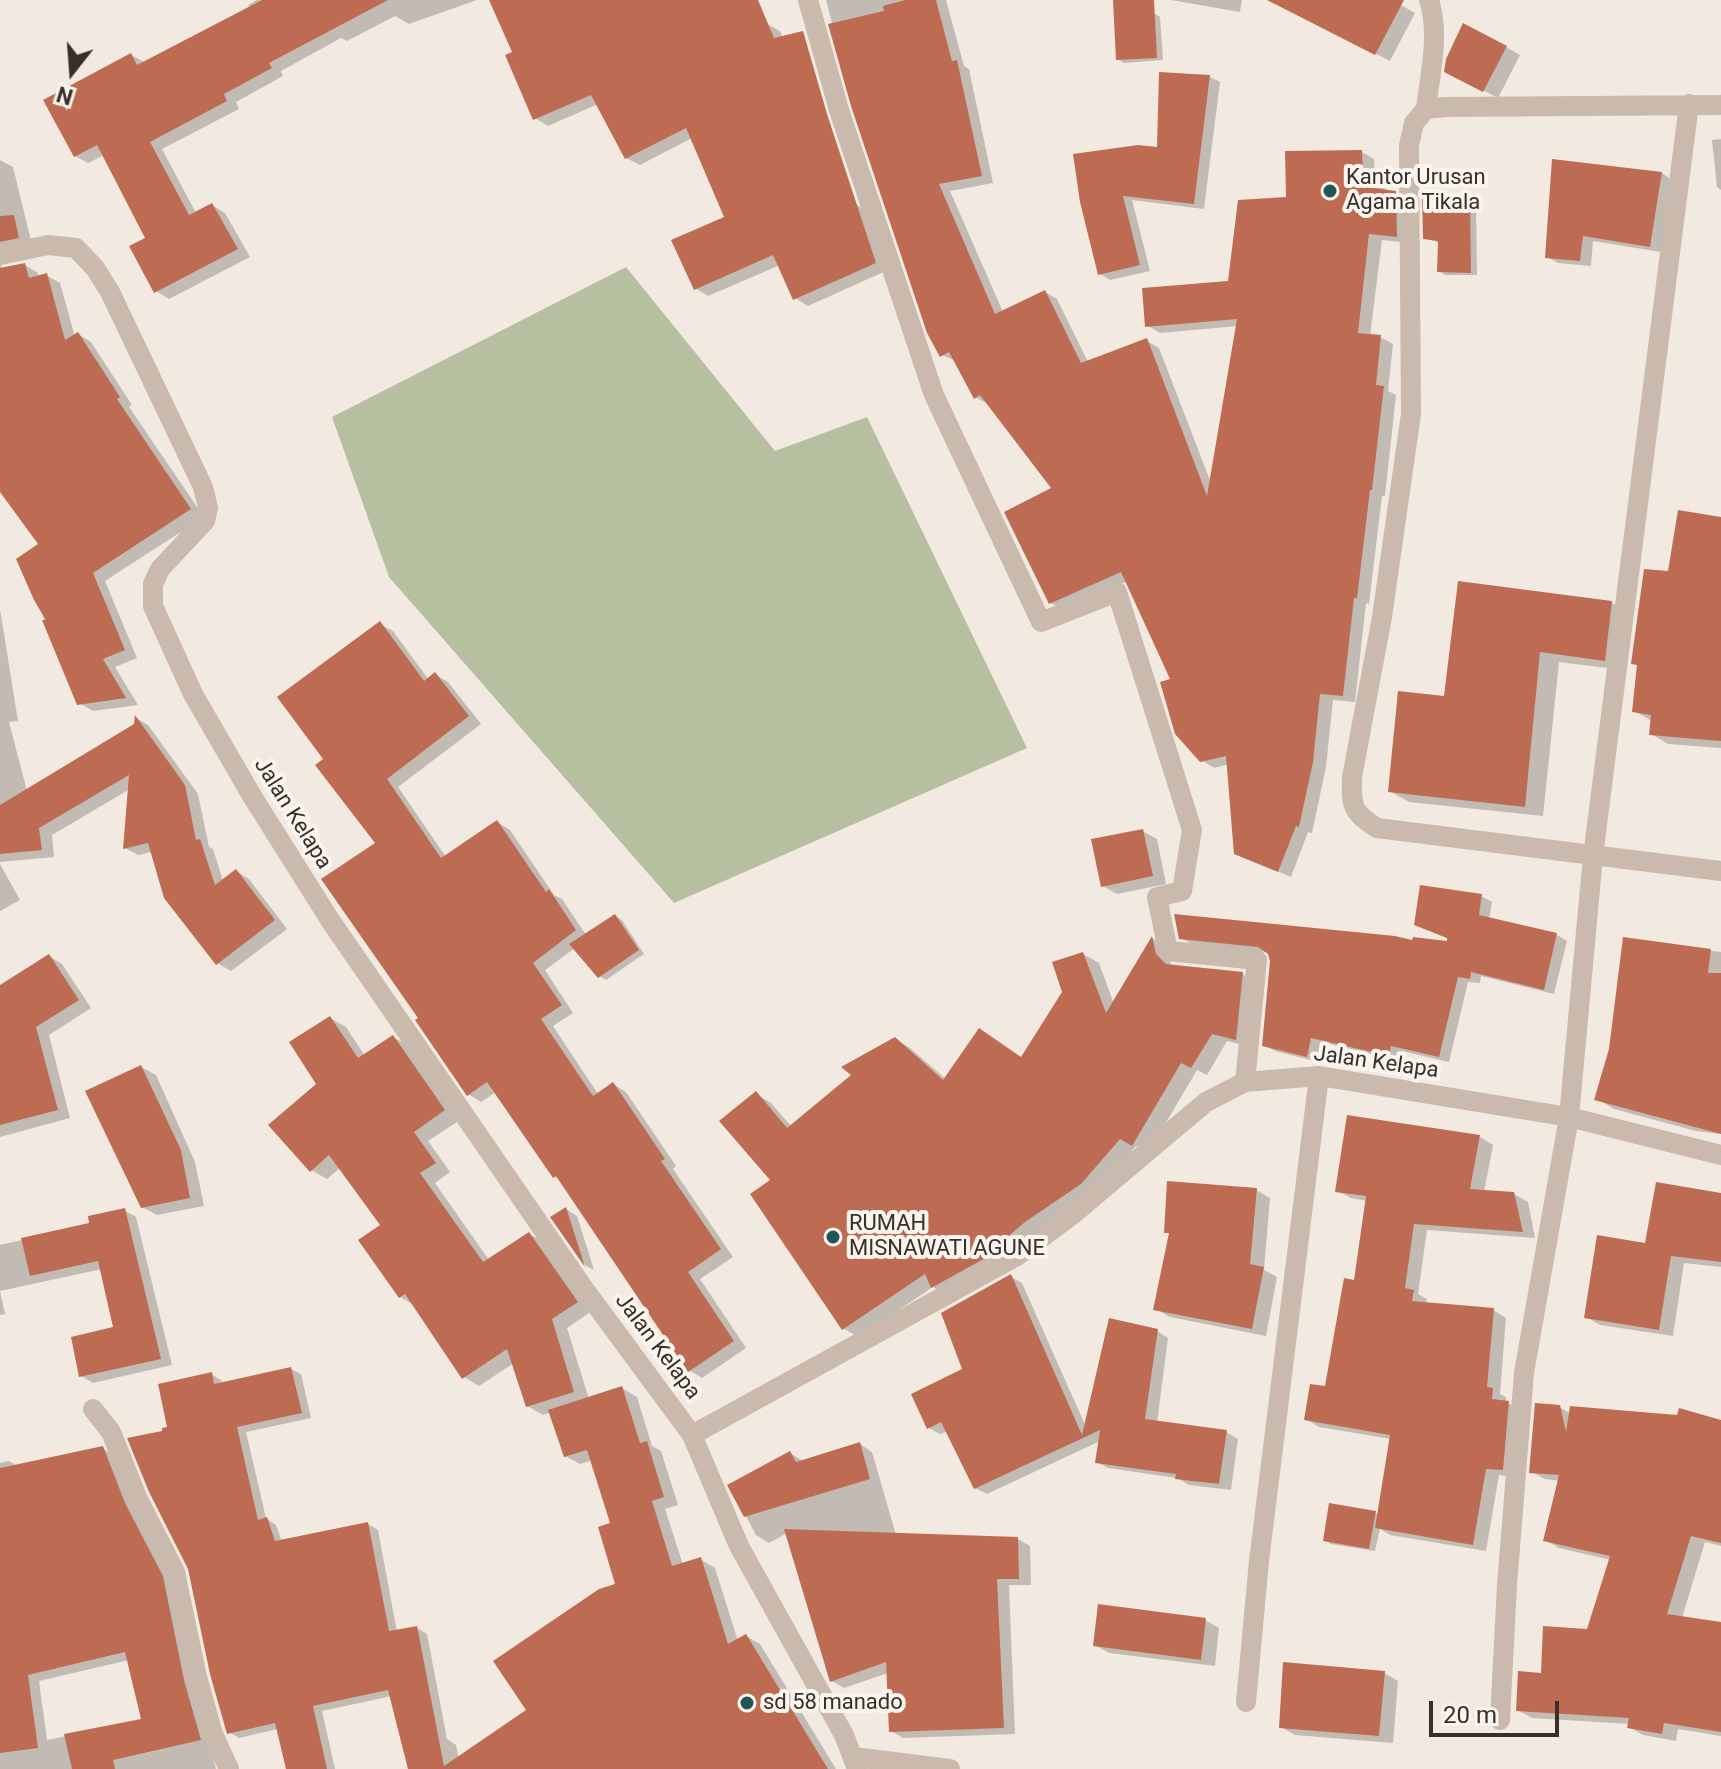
<!DOCTYPE html>
<html>
<head>
<meta charset="utf-8">
<style>
  body { margin:0 }
  #map { position:relative; width:1721px; height:1769px; overflow:hidden; background:#f2eae1; font-family:Roboto,sans-serif }
  canvas { display:block }
  .north { position:absolute; left:32px; top:32px; width:80px; height:80px; -webkit-text-stroke:6px #f9f4ed; paint-order:stroke; rotate:197deg; font-size:22px; font-weight:700; line-height:32px; text-align:center; color:#382f2b }
  .north::after { content:''; display:block; margin:auto; width:28px; height:36px; background:#382f2b; clip-path:polygon(50% 0,100% 100%,50% 72%,0 100%) }
  .scale { position:absolute; left:1429px; top:1701px; width:130px; height:36px; box-sizing:border-box; border:4px solid #382f2b; border-top:0; padding-left:10px; font-size:24px; line-height:28px; white-space:nowrap; color:#382f2b; -webkit-text-stroke:6px #f9f4ed; paint-order:stroke }
</style>
</head>
<body>
<div id="map">
<canvas width="1721" height="1769"></canvas>
<div class="north">N</div>
<div class="scale">20 m</div>
</div>
<script>
const context = document.querySelector('canvas').getContext('2d');
context.lineJoin = 'round';
function fill(path, color) {
  context.fillStyle = color;
  context.fill(path, 'evenodd');
}
function stroke(path, color, width, dash) {
  context.strokeStyle = color;
  context.lineWidth = width;
  context.lineCap = dash ? 'butt' : 'round';
  context.setLineDash(dash || []);
  context.stroke(path);
}
function write(font, color, halo, rows, align = 'center') {
  context.font = font + ' Roboto,sans-serif';
  context.lineWidth = 8;
  context.setLineDash([]);
  context.textBaseline = 'middle';
  context.strokeStyle = halo;
  context.fillStyle = color;
  for (const [text, x, y, turn = 0] of rows) {
    context.save();
    context.translate(x, y);
    context.rotate((+turn || 0) * Math.PI / 180);
    context.textAlign = isNaN(turn) ? turn : align;
    if (halo) context.strokeText(text, 0, 0);
    context.fillText(text, 0, 0);
    context.restore();
  }
}
const green = new Path2D(`
  M626,267L775,451L867,417L1027,748L674,903L389,577L332,417Z`);
const shadow = new Path2D(`
  M257,0H477L409,24L395,16L347,41L341,38L281,71L283,76L236,102L239,109L162,149L196,213L212,205L225,213L250,257L169,299L156,291L148,238L104,155L88,163L75,156L131,55L144,62L250,8L248,5Z
  M492,0H754L767,24L780,31L857,205L869,212L888,270L808,306L795,298L780,265L708,296L695,288L727,218L692,138L640,165L626,158L598,104L548,126L535,118L515,53Z
  M826,0H946L964,66L969,69L993,183L950,191L1003,312L1045,292L1057,299L1088,362L1147,341L1159,348L1211,483L1238,326L1160,333L1147,325L1230,283L1288,199L1362,152L1374,159L1375,184L1408,200L1409,243L1382,240L1370,336L1380,337L1393,344L1388,391L1396,395L1385,496H1382L1369,604L1366,603L1355,702L1333,700L1326,767L1312,833L1308,832L1291,877L1236,853L1229,764L1214,768L1201,760L1173,681L1128,581L1063,610L1051,603L1054,488L988,404L975,397L956,361L942,355L854,108Z
  M1171,0H1242L1240,12Z
  M1303,0H1392L1415,13L1390,61L1311,21Z
  M1154,13L1160,17L1163,60L1124,63L1118,59Z
  M1506,47L1520,55L1498,98L1461,79Z
  M1161,74L1210,77L1220,82L1204,209L1132,200L1150,271L1110,280L1100,274L1081,201L1159,150Z
  M1721,139V190L1717,187L1712,140Z
  M0,160L13,167L32,245L0,260L2,270L25,265L38,273L39,277L46,275L60,283L75,337L78,334L91,342L132,405L129,407L204,517L105,581L137,658L115,667L138,705L93,711L79,703L19,559L41,545L0,489Z
  M1554,161L1662,173L1672,180L1661,252L1593,241L1591,266L1558,263L1547,257Z
  M1470,199L1476,203L1477,275H1445L1439,271L1440,243L1425,238Z
  M1721,519V748L1668,744L1651,734L1652,721L1634,711L1638,666L1633,663L1670,573Z
  M1460,584L1612,603L1631,614L1623,670L1559,662L1543,816L1409,802L1390,791L1445,698Z
  M0,609L18,721L9,722L27,791L136,726V718L148,725L198,794L209,847L213,849L223,881L236,871L249,879L287,929L231,971L217,963L152,852L138,855L125,848L130,789L52,835L54,857L0,862Z
  M380,624L393,631L429,680L436,675L448,682L481,724L398,787L446,857L497,822L510,830L554,895L562,899L586,935L615,916L622,920L644,954L606,980L599,976L575,948L545,970L573,1013L553,1026L598,1094L613,1084L626,1092L676,1166L673,1169L733,1257L700,1279L746,1348L702,1378L689,1370L561,1180L554,1176L496,1092L481,1102L468,1094L420,1019L378,843L326,759Z
  M1142,831L1157,839L1166,884L1117,894L1103,886Z
  M0,864L20,900L0,911Z
  M1481,896L1492,902L1489,919L1557,935L1567,941L1554,994L1481,976L1480,983L1468,982L1449,1062L1402,1051L1400,1061L1322,1042L1318,1062L1275,1051L1264,1045L1272,961L1268,952L1192,944L1181,938L1448,943L1449,939L1417,924Z
  M1152,938L1167,947L1171,965L1242,974L1258,982L1251,1047L1227,1041L1207,1075L1197,1070L1148,1153L1136,1146L1096,1192L948,1296L933,1287L858,1337L843,1328L773,1181L756,1094L771,1103L792,1127L895,1039L910,1048L946,1079L1023,1059L1064,992L1083,954L1099,963L1114,1004Z
  M1625,939L1721,952V1134L1696,1131L1614,1109L1597,1099L1611,1049Z
  M49,956L62,964L91,1008L49,1035L70,1118L0,1137V988Z
  M330,1018L346,1027L365,1056L393,1037L409,1046L460,1120L428,1141L450,1172L435,1183L489,1260L529,1234L545,1243L592,1311L567,1328L589,1399L622,1388L637,1397L652,1446L661,1451L678,1505L665,1509L683,1565L700,1559L715,1568L738,1641L746,1636L760,1644L836,1769H468L528,1711L618,1585L613,1525L593,1460L580,1464L565,1456L551,1412L543,1415L527,1406L514,1363L479,1386L464,1377L414,1305L400,1297L383,1225L341,1167L327,1179L311,1170L319,1084Z
  M141,1067L156,1075L195,1162L204,1206L157,1215L142,1207Z
  M1349,1117L1480,1137L1493,1145L1484,1192L1514,1194L1528,1202L1535,1238L1427,1230L1418,1294L1427,1299L1426,1304L1493,1310L1506,1318L1500,1394L1506,1397V1402L1521,1410L1516,1477L1499,1475L1486,1551L1390,1535L1380,1529L1375,1551L1331,1544L1325,1540L1375,1513L1379,1515L1391,1439L1319,1427L1306,1419L1326,1389L1356,1282L1367,1201L1351,1198L1338,1191Z
  M1256,1190L1270,1198L1264,1270L1277,1277L1266,1336L1170,1317L1156,1309L1170,1234L1166,1232Z
  M1721,1195V1267L1684,1263L1673,1336L1600,1325L1586,1317L1647,1245Z
  M566,1209L577,1216L594,1270L586,1266L553,1218Z
  M124,1210L136,1217L172,1365L93,1383L81,1376L115,1329L102,1269L0,1291V1245L92,1224Z
  M1011,1277L1022,1283L1086,1427L1157,1331L1168,1338L1157,1423L1226,1432L1238,1439L1231,1490L1189,1485L1177,1478L1108,1468L1097,1462L1100,1441L987,1494L975,1488L948,1431L940,1434L929,1428L965,1370Z
  M0,1291L5,1314L0,1315Z
  M291,1369L301,1374L311,1418L246,1432L266,1518L276,1525L282,1542L368,1524L378,1530L397,1632L417,1628L427,1634L447,1739L456,1745L461,1769H410L392,1696L322,1711L335,1769H288L278,1729L239,1738L229,1732L165,1432L211,1374L221,1380L222,1384Z
  M1559,1407L1571,1414L1721,1422V1546L1705,1542L1682,1618L1721,1624V1736L1678,1729L1676,1741L1643,1735L1629,1727L1630,1724L1532,1718L1518,1710L1543,1675L1589,1631L1611,1560L1559,1548L1545,1540L1560,1481L1545,1479L1531,1472Z
  M860,1444L872,1452L896,1535L1018,1539L1030,1546L1031,1585H1009L1015,1734L903,1738L891,1731L888,1673L844,1688L832,1681L787,1533L769,1543L756,1535L730,1486L790,1453L803,1461Z
  M102,1448L114,1455L174,1585L216,1769H0V1463L9,1461L17,1466ZM129,1660L143,1720L47,1740L39,1681Z
  M1205,1620L1219,1628L1215,1666L1109,1653L1095,1645Z
  M1384,1673L1398,1681L1393,1743L1295,1735L1281,1727Z`);
const building = new Path2D(`
  M262,0H388L269,63L272,68L224,94L227,101L150,142L189,215L212,203L238,249L154,293L129,246L145,238L97,145L74,157L43,100L131,53L137,65Z
  M489,0H758L774,38L803,31L827,114L876,263L793,300L773,255L694,290L671,240L724,217L686,128L625,159L591,95L533,120L505,55L512,52Z
  M905,0H936L952,61L957,60L982,176L939,184L995,314L1045,290L1081,363L1147,338L1207,496L1237,319L1145,327L1142,288L1228,281L1238,200L1286,197L1285,151L1362,150L1363,180H1373V188L1396,191L1397,237L1369,234L1358,333L1381,335L1376,385L1384,386L1372,490H1370L1357,598H1354L1343,696L1320,694L1313,762L1299,827L1296,826L1278,872L1234,854L1226,756L1200,762L1175,734L1160,682L1170,679L1121,572L1049,604L1004,512L1051,488L980,395L974,399L949,352L940,357L927,333L851,106L828,24L884,11L883,6Z
  M1113,0H1154L1157,58L1116,60Z
  M1267,0H1404L1375,55Z
  M1463,23L1507,46L1483,92L1444,72L1446,59Z
  M1159,72L1210,75L1194,204L1123,196L1140,265L1098,275L1080,202L1073,154L1138,145L1157,147Z
  M1552,159L1662,172L1650,247L1583,236L1580,261L1545,258Z
  M1422,193L1470,197L1471,273L1437,272L1438,241L1423,239Z
  M14,215L19,238L0,242V216Z
  M25,263L29,278L47,273L65,340L78,332L120,397L117,399L191,509L93,573L125,650L103,659L126,698L77,705L42,620H46L34,600L16,559L38,544L0,492V268Z
  M1678,510L1721,517V741L1649,735L1651,715L1632,712L1637,665L1631,664L1644,569L1668,571Z
  M1458,581L1612,601L1605,661L1540,652L1525,807L1388,792L1398,691L1444,696Z
  M380,621L424,681L435,672L469,716L387,779L441,858L497,820L546,892L549,889L576,930L533,963L562,1005L541,1019L593,1096L613,1082L665,1159L661,1161L721,1249L688,1272L734,1341L688,1372L556,1176L553,1178L487,1082L467,1096L415,1020L418,1018L321,879L375,843L315,765L323,759L277,697Z
  M135,715L185,785L196,840L200,839L215,885L236,869L275,920L216,965L164,898L148,843L123,849L129,775L39,828L42,850L0,854V805L134,724Z
  M1143,829L1153,876L1101,887L1091,839Z
  M1420,885L1482,894L1479,915L1557,933L1544,990L1471,972L1470,979L1458,977L1439,1057L1391,1046L1389,1056L1311,1038L1307,1057L1262,1046L1270,961L1268,954L1258,947L1179,939L1174,914L1395,936L1412,940L1413,937L1447,941V938L1414,925Z
  M615,914L639,950L598,978L569,944Z
  M1152,936L1156,954L1166,964L1243,972L1236,1040L1212,1034L1191,1068L1181,1063L1132,1146L1120,1139L1081,1184L1025,1222L998,1245L1000,1250L931,1288L925,1274L842,1330L750,1194L770,1180L719,1121L756,1091L787,1128L851,1075L841,1067L895,1037L943,1080L979,1028L1021,1057L1062,992L1052,962L1083,952L1106,1013Z
  M1623,937L1711,949L1708,973H1721V1134L1594,1100L1609,1049Z
  M49,954L79,1000L36,1027L58,1110L0,1125V985Z
  M330,1016L358,1058L393,1035L445,1110L414,1132L436,1163L420,1173L483,1262L529,1232L578,1302L552,1319L574,1392L526,1407L507,1349L462,1379L405,1294L399,1298L358,1240L380,1225L329,1155L310,1172L268,1125L316,1084L289,1042Z
  M141,1065L181,1150L190,1198L141,1208L85,1091Z
  M1347,1115L1480,1135L1470,1189L1514,1192L1523,1232L1414,1224L1405,1288L1414,1290L1412,1301L1494,1308L1487,1387L1493,1388L1492,1399L1509,1401L1503,1470L1486,1469L1473,1545L1375,1528L1390,1435L1304,1420L1310,1384L1325,1386L1344,1278L1354,1280L1366,1196L1335,1192Z
  M1167,1181L1257,1188L1250,1264L1264,1267L1252,1329L1153,1310L1169,1233H1164Z
  M1656,1182L1721,1193V1262L1671,1256L1659,1330L1584,1318L1597,1235L1645,1243Z
  M566,1207L585,1267L550,1217Z
  M125,1208L161,1359L79,1377L71,1337L113,1327L98,1261L30,1276L21,1238L89,1223L88,1216Z
  M1011,1274L1082,1435L1109,1318L1158,1329L1145,1419L1227,1430L1219,1484L1175,1479L1176,1474L1095,1463L1100,1430L974,1489L941,1422L927,1429L911,1394L962,1369L941,1313Z
  M291,1367L302,1413L237,1427L258,1520L267,1517L275,1541L368,1522L389,1631L417,1626L444,1766L526,1710L493,1661L599,1589L615,1584L598,1527L610,1523L587,1450L564,1457L548,1410L622,1386L640,1443L647,1441L664,1497L652,1501L672,1566L701,1557L728,1644L746,1634L828,1769H408L388,1690L313,1706L327,1769H286L275,1723L227,1734L210,1674L188,1569L149,1492L127,1438L162,1431V1428L167,1427L158,1384L212,1372L214,1384Z
  M1535,1403L1560,1405L1566,1432L1570,1406L1677,1415L1679,1408L1721,1420V1543L1691,1536L1667,1614L1721,1622V1732L1664,1723L1662,1734L1627,1728L1629,1718L1516,1711L1518,1671L1541,1673L1543,1626L1587,1629L1610,1556L1543,1541L1559,1475L1529,1473Z
  M860,1442L870,1479L744,1517L727,1485L790,1451L796,1462Z
  M103,1446L125,1503L163,1576L184,1680L201,1740L113,1760L115,1769H72L64,1734L141,1719L125,1652L28,1675L38,1748L0,1753V1468Z
  M1329,1503L1376,1511L1369,1549L1323,1541Z
  M784,1529L1018,1537L1019,1579H997L1004,1728L889,1732L886,1662L830,1682Z
  M1098,1604L1206,1618L1201,1660L1093,1646Z
  M1283,1662L1385,1671L1379,1736L1279,1728Z`);
const street = new Path2D(`
  M808,0L839,110L934,395L1041,622L1117,592L1192,830L1182,891L1157,897L1168,951L1257,960L1245,1082
  M1721,105L1445,107L1426,109L1414,123L1409,145L1411,414L1382,617L1352,777C1351,806 1352,812 1377,828L1721,871
  M1426,109C1430,74 1440,34 1429,0
  M0,255L48,245L76,248L95,268L110,292L203,487L208,508L205,521L160,569L153,584V606L193,694L252,796L330,920L582,1286L692,1435L739,1546L844,1735L857,1769
  M93,1409L111,1432L137,1497L175,1572L197,1677L213,1734L229,1769
  M692,1435L1017,1256L1072,1215L1206,1102L1245,1082L1319,1076L1569,1117L1721,1155
  M1246,1702L1259,1561L1319,1076
  M1500,1720L1507,1585L1524,1373L1569,1117L1593,856L1689,104
  M854,1757L950,1769`);
const markers = [
  [1330,191,8,"#235557"],
  [833,1237,8,"#235557"],
  [747,1703,8,"#235557"]
];
const poiNames = [
  ["Kantor Urusan",1346,178],
  ["Agama Tikala",1346,203],
  ["RUMAH",849,1224],
  ["MISNAWATI AGUNE",849,1249],
  ["sd 58 manado",763,1703]
];
const streetNames = [
  ["Jalan Kelapa",292,814,58],
  ["Jalan Kelapa",1376,1063,8],
  ["Jalan Kelapa",657,1347,53]
];
fill(green, '#b6c0a1');
fill(shadow, '#0003');
fill(building, '#bd6c53');
stroke(street, '#c9baad', 20);
for (const [x, y, r, color] of markers) {
  const dot = new Path2D();
  dot.arc(x, y, r, 0, 2 * Math.PI);
  context.fillStyle = color;
  context.fill(dot);
  stroke(dot, '#f9f4ed', 3);
}
write('22px', '#382f2b', '#f9f4ed', poiNames, 'left');
write('22px', '#382f2b', '#f9f4ed', streetNames);
</script>
</body>
</html>
